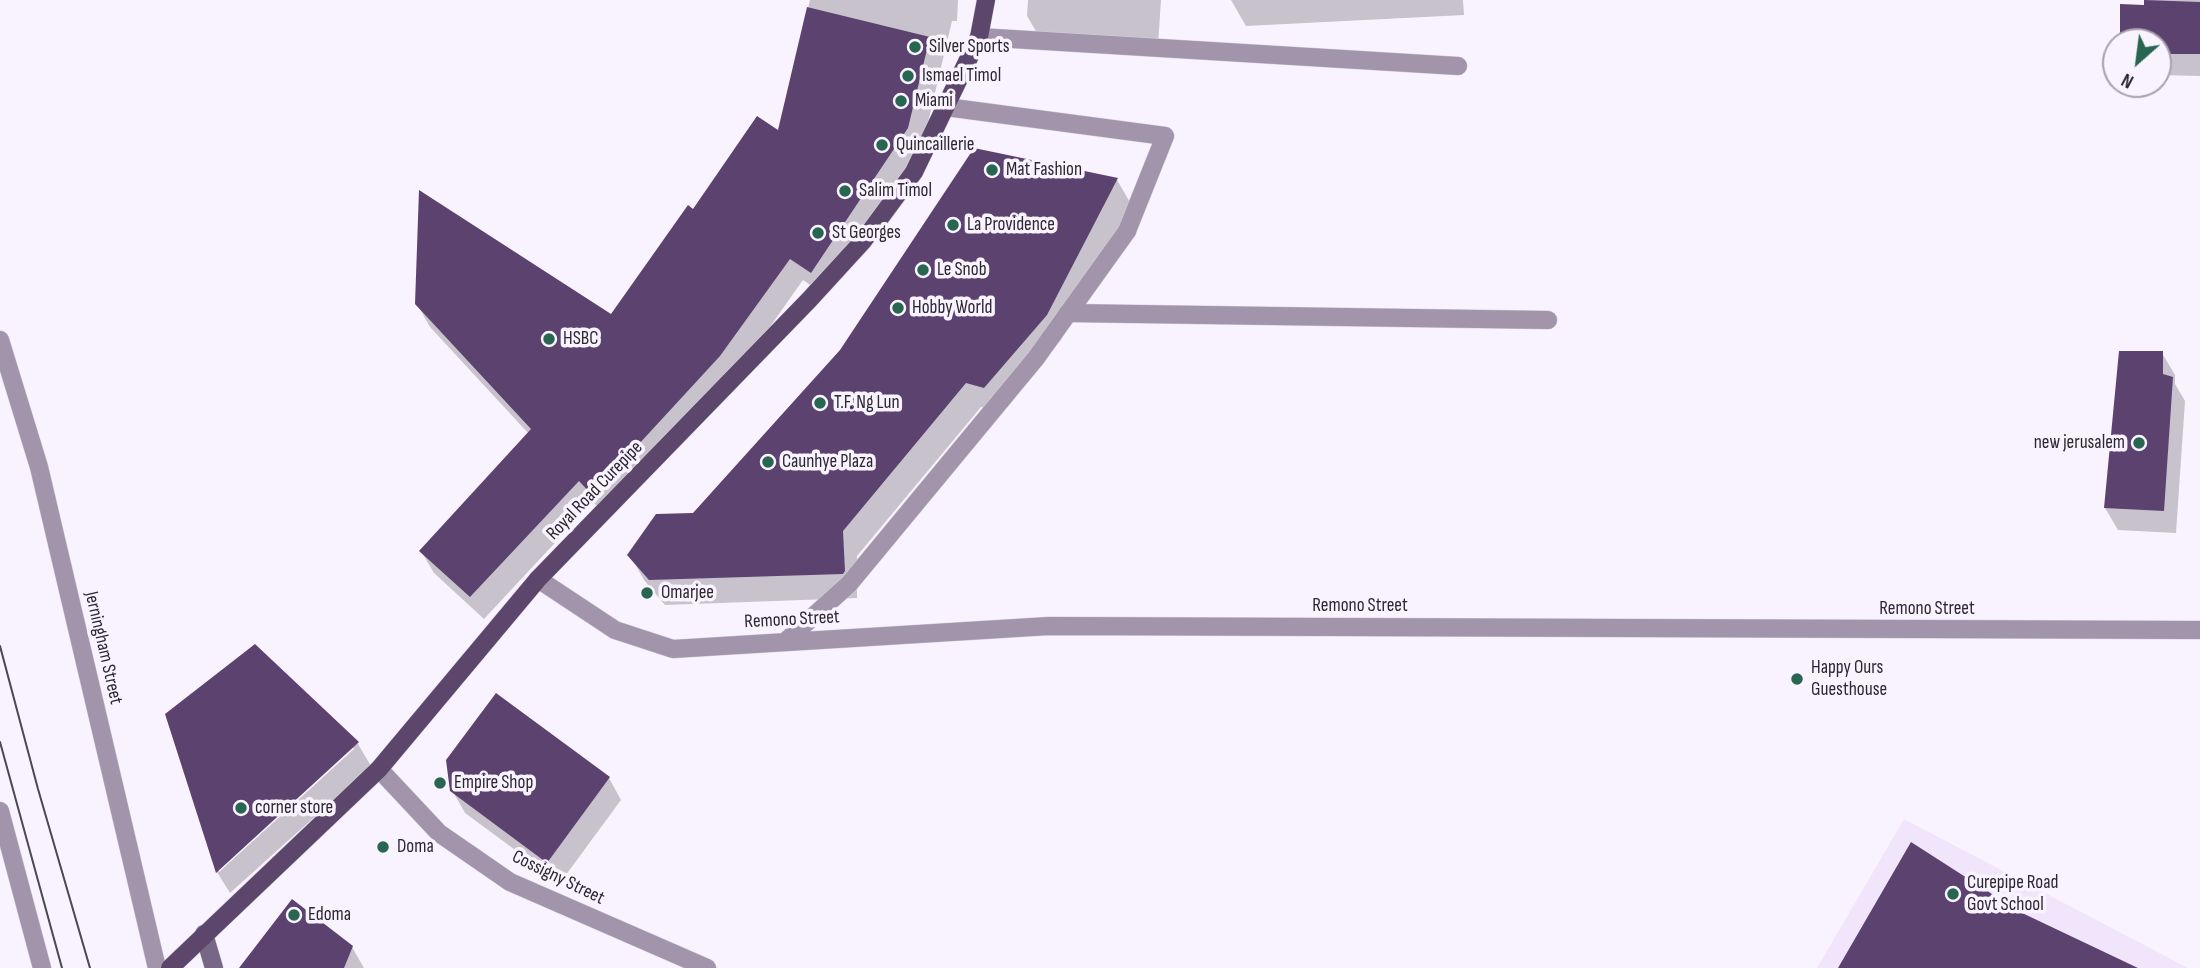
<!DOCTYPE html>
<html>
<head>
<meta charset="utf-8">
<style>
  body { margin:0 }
  #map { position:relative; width:2200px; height:968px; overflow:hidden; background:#f9f3ff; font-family:"Sofia Sans Condensed",sans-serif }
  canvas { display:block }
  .north { position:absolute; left:2102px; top:28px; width:70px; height:70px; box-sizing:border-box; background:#f9f3ff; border:2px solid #a7a1ad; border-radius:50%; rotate:208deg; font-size:19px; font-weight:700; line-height:28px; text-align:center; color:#2c2631 }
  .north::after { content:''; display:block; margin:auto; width:24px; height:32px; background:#296652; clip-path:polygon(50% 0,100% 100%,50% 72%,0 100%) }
</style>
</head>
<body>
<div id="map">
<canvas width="2200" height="968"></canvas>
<div class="north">N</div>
</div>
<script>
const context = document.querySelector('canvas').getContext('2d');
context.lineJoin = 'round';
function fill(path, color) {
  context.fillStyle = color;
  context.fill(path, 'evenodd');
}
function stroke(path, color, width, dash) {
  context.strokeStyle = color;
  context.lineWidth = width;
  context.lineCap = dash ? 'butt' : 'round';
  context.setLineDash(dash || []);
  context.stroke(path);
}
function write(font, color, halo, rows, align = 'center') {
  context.font = font + ' "Sofia Sans Condensed",sans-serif';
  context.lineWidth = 7;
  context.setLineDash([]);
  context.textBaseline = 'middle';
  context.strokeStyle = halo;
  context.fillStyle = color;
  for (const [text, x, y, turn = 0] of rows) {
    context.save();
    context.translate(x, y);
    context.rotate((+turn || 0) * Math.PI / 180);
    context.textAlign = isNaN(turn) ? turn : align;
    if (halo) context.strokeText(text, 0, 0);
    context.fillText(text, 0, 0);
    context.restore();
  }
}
const built = new Path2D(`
  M1904,819L2188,968H1817Z`);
const shadow = new Path2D(`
  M810,0H958L957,21H952L921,152L824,295L803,280L733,379L606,517L593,502L484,619L434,573L421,551L529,434L430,327L417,304L611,316L694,212L779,133Z
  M1028,0H1161L1158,45L1040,38L1027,16Z
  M1231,0H1463L1464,15L1246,26Z
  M2146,0H2200V76L2158,75V42H2122L2146,7Z
  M1117,180L1131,204L1061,340L999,412L981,407L857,556V598L665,605L644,580L630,555L694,515Z
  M2162,353L2175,375V384L2185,401L2176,533L2118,530L2105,508Z
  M255,646L358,744L371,766L230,893L217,872L167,715ZM352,747L354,749L219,872V868Z
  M609,778L621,800L560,883L465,813L452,790Z
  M352,947L364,968H244Z`);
const building = new Path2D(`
  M2144,0L2200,2V54H2158V42H2120V4L2144,5Z
  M807,7L930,37L908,128L811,273L790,259L720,356L592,495L579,481L470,597L419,551L531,429L415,304L419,190L611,314L688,205L693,209L757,116L778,130Z
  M974,148L1118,178L1047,315L984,388L966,383L843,531L845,571L843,574L649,580L627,555L656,514L693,513L840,350Z
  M2119,351H2163V374L2173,377L2164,511L2104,508Z
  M255,644L359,742L216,873L165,714Z
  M496,693L610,777L547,863L450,791L446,760Z
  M1911,842L2020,912L2138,968H1838Z
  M292,899L353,946L344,968H239Z`);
const service = new Path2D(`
  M946,107L1165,136L1127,231
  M1068,313L1548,320`);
const minor = new Path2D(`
  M979,37L1458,66
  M538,579L615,630L673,649L1049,626L2200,630
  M786,641L849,584L1036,358L1127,231
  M379,769L439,833L510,882L707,968`);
const tertiary = new Path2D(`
  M0,340L39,467L157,968
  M0,811L42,968`);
const secondary = new Path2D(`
  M204,934L214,968`);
const primary = new Path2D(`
  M170,968L379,769L538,579L809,300L863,241L914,172L979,37L986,0`);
const tram = new Path2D(`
  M0,646L38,789L90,968
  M0,742L62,968`);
const markers = [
  [915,47,7,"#296652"],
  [908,76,7,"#296652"],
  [901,101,7,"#296652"],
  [882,145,7,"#296652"],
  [992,170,7,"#296652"],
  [845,191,7,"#296652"],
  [953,225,7,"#296652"],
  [818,233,7,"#296652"],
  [923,270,7,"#296652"],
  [898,308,7,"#296652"],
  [549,339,7,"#296652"],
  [820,403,7,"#296652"],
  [2139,443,7,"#296652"],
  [768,462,7,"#296652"],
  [647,593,7,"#296652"],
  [1797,679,7,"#296652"],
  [440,783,7,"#296652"],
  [241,808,7,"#296652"],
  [383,847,7,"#296652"],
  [1953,894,7,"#296652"],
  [294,915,7,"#296652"]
];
const poiNames = [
  ["Silver Sports",929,47],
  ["Ismael Timol",922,76],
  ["Miami",915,101],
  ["Quincaillerie",896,145],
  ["Mat Fashion",1006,170],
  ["Salim Timol",859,191],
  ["La Providence",967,225],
  ["St Georges",832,233],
  ["Le Snob",937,270],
  ["Hobby World",912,308],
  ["HSBC",563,339],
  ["T.F. Ng Lun",834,403],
  ["new jerusalem",2125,443,"right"],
  ["Caunhye Plaza",782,462],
  ["Omarjee",661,593],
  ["Happy Ours",1811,668],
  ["Guesthouse",1811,690],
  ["Empire Shop",454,783],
  ["corner store",255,808],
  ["Doma",397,847],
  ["Curepipe Road",1967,883],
  ["Govt School",1967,905],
  ["Edoma",308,915]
];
const streetNames = [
  ["Royal Road Curepipe",595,491,-46],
  ["Remono Street",1360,606],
  ["Remono Street",1927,609],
  ["Remono Street",792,620,-3],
  ["Jerningham Street",103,648,77],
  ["Cossigny Street",558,878,26]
];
fill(built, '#f1e5fb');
fill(shadow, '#0003');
fill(building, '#5c426e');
stroke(service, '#d4ceda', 19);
stroke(minor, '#d4ceda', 19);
stroke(tertiary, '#d4ceda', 19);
stroke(secondary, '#d4ceda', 19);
stroke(primary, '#d4ceda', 19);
stroke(service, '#a194ab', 18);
stroke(minor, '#a194ab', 18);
stroke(tertiary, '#a194ab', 18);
stroke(secondary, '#786686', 18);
stroke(primary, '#5c466b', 18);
stroke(tram, '#4d4753', 2);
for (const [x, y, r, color] of markers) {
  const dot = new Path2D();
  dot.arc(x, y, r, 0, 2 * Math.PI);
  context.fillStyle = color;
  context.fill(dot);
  stroke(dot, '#f9f3ff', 2.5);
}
write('19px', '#2c2631', '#f9f3ff', poiNames, 'left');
write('19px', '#2c2631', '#f9f3ff', streetNames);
</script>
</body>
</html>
